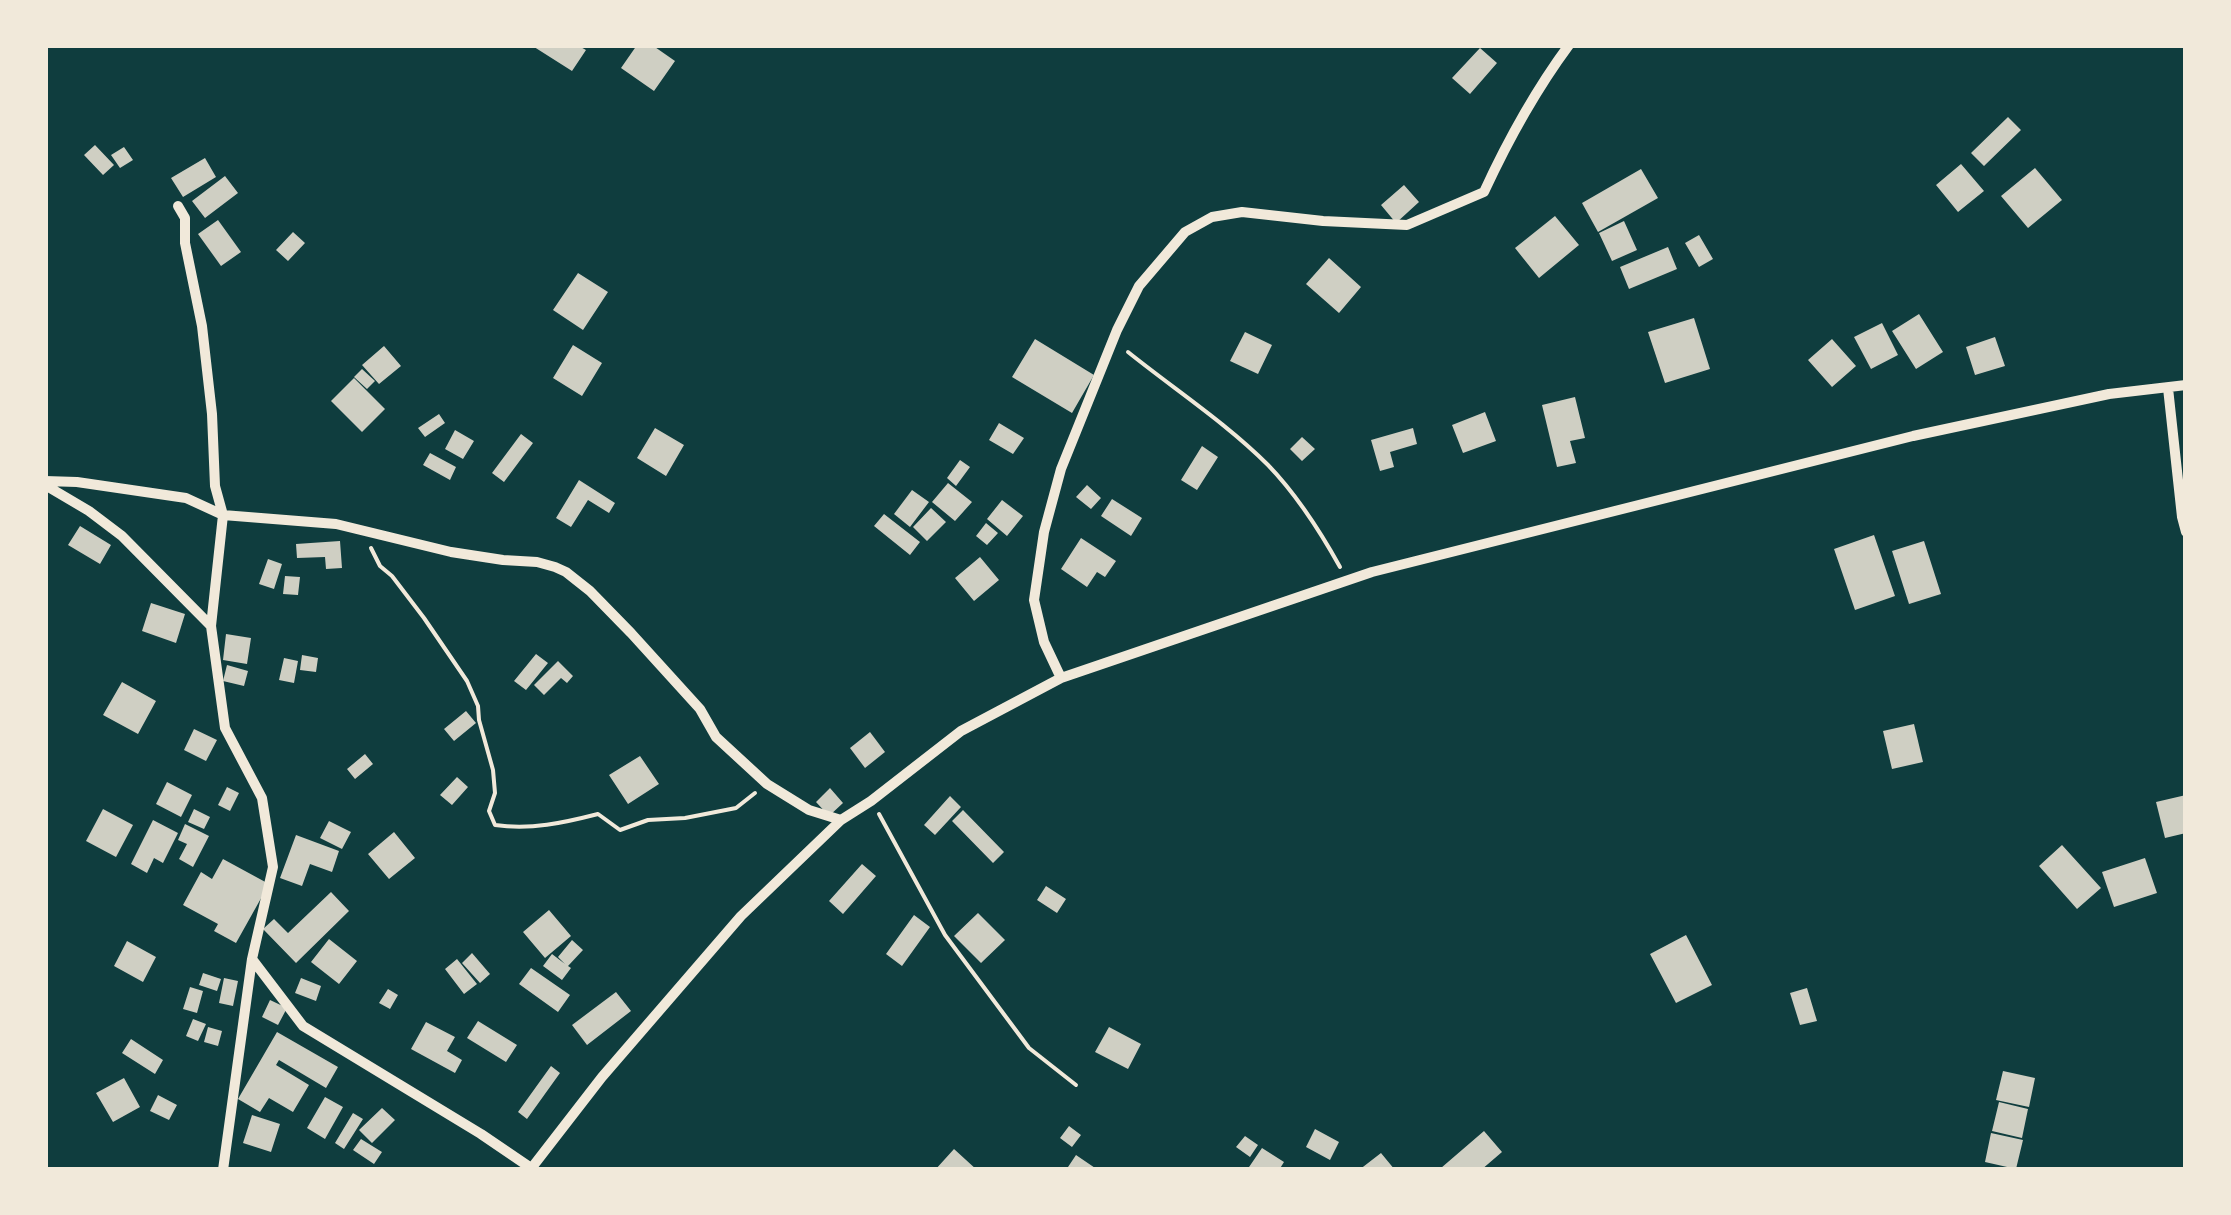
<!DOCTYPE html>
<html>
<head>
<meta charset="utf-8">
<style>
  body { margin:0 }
  #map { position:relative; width:2231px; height:1215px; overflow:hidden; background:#0f3d3e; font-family:"Titillium Web",sans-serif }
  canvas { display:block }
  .frame { position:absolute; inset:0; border:48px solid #f1e9da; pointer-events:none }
</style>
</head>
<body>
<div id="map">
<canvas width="2231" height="1215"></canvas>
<div class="frame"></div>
</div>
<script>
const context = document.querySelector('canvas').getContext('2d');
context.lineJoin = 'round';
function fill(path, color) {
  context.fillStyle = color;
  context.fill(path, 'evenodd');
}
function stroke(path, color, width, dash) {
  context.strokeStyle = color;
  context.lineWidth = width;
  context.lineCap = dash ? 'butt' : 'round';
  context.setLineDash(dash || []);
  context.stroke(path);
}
const building = new Path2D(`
  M531,45H577L586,50L572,71Z
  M637,45H652L675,61L654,91L621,68Z
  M1480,48L1497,63L1470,94L1452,78Z
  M2008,117L2021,130L1984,166L1971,153Z
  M95,145L114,165L103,175L84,155Z
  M124,147L133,160L120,168L111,155Z
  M205,158L216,177L183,197L171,178Z
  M1961,164L1984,191L1958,212L1936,185Z
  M2035,168L2062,200L2028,228L2001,196Z
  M1641,169L1658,198L1598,232L1582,203Z
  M225,176L238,193L205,218L192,201Z
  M1404,185L1419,202L1396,223L1381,205Z
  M1555,216L1579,245L1539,278L1515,248Z
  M218,220L241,252L221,266L198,234Z
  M1624,221L1637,250L1612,261L1599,233Z
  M293,232L305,243L288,261L276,250Z
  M1699,235L1713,259L1699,267L1685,243Z
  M1668,247L1677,269L1629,289L1620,267Z
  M1329,258L1361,287L1339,313L1306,284Z
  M578,273L608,292L583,330L553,310Z
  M1919,314L1943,352L1916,369L1892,331Z
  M1694,318L1710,369L1665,383L1648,332Z
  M1882,323L1898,355L1871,369L1854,337Z
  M1245,332L1272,345L1258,374L1230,361Z
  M1995,337L2005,366L1975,375L1966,347Z
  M1035,339L1094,375L1072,413L1012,377Z
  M1832,339L1856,366L1832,387L1808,360Z
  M573,345L602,363L582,396L553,378Z
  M384,346L401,366L379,384L362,365Z
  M362,369L375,381L367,389L354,377Z
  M354,378L385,409L362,432L331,401Z
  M1575,397L1585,438L1570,441L1576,463L1557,467L1542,405Z
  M1485,412L1496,441L1463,453L1452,425Z
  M439,414L445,423L425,437L418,428Z
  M999,423L1024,438L1013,454L989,440Z
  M655,428L684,445L666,476L637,458Z
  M1413,428L1417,444L1390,452L1394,467L1380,471L1371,440Z
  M455,430L474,441L463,459L445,449Z
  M521,434L533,443L504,482L492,473Z
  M1302,437L1315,449L1302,461L1290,449Z
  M1202,446L1218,457L1197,490L1181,480Z
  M430,453L456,467L450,480L423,465Z
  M960,460L970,467L956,486L947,478Z
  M579,480L615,503L609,513L588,500L571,527L556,518Z
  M948,483L972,502L955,521L932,502Z
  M1087,485L1101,498L1091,509L1076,497Z
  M912,490L929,502L910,527L894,514Z
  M1112,499L1142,518L1131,536L1101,516Z
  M1002,500L1023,516L1007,536L987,519Z
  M931,508L946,522L927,541L913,527Z
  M884,514L920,542L910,555L874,526Z
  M986,523L998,533L987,545L976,536Z
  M80,526L111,545L100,564L68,545Z
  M1874,535L1895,596L1855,610L1834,549Z
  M1081,538L1116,561L1105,577L1097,572L1087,587L1061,569Z
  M340,541L342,568L326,569L325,557L297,558L296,544Z
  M1924,541L1941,594L1909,604L1892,551Z
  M980,557L999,580L974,601L955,578Z
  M268,559L282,564L274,589L259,584Z
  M285,576L300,577L298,595L283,594Z
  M151,603L185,614L176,643L142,631Z
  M226,634L251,638L247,664L223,660Z
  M536,654L548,663L526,690L514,681Z
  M302,655L318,658L316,672L300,670Z
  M284,658L298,661L294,683L279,680Z
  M558,661L573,676L567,683L561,678L544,695L534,685Z
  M227,665L248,671L244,686L223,681Z
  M122,682L156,701L138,734L103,715Z
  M466,711L476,723L454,741L444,729Z
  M1914,724L1923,762L1892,769L1883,731Z
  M194,729L217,740L206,761L184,750Z
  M870,732L885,752L865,768L850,748Z
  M365,754L373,764L355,779L347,769Z
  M640,756L659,784L628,804L609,775Z
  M457,777L468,787L452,805L440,795Z
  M167,782L192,795L181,817L156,804Z
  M227,787L239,793L230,811L218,805Z
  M830,788L843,803L829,816L816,802Z
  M2186,795V833L2165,838L2156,802Z
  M950,796L961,807L935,835L924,825Z
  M103,809L133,825L116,857L86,841Z
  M194,809L210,817L204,829L188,822Z
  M963,810L1004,852L993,863L952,821Z
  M153,820L178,833L163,863L154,858L147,873L131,864Z
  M329,821L351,832L342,849L320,838Z
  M185,824L209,836L193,867L179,859L187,844L178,840Z
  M394,832L415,858L389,879L368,854Z
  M296,835L339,851L332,872L310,864L302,886L280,878Z
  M2062,845L2101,888L2077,909L2039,866Z
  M2145,858L2157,893L2114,907L2102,872Z
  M223,859L269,884L236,943L214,931L218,924L183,905L201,872L212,879Z
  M862,864L876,876L843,914L829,901Z
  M1046,886L1066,899L1057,913L1037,900Z
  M331,892L349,911L296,963L263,929L274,919L288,933Z
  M549,910L571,936L545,958L523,932Z
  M978,913L1005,940L981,963L954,936Z
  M914,915L930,927L902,966L886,954Z
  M1686,935L1712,985L1676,1003L1650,954Z
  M329,939L357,961L339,984L311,962Z
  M572,940L583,950L568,966L571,968L562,980L543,966L552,954L565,964L558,957Z
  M127,941L156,957L143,982L114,966Z
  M472,953L490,974L480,983L462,963Z
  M457,959L477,984L464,994L445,969Z
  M531,968L570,995L558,1012L519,984Z
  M203,973L221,979L217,991L199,985Z
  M224,978L238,981L233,1006L219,1003Z
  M301,978L321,986L316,1001L295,993Z
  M190,987L203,991L197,1013L183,1009Z
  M1807,988L1817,1021L1800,1025L1790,993Z
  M388,989L398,995L390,1009L379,1003Z
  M616,992L631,1011L587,1045L572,1025Z
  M270,1000L287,1008L278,1025L262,1017Z
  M193,1019L206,1024L198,1041L186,1036Z
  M478,1021L517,1045L506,1062L467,1038Z
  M426,1022L455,1037L447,1051L462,1060L455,1073L411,1049Z
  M208,1027L222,1031L218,1046L204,1042Z
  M1109,1027L1141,1044L1128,1069L1095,1052Z
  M277,1032L338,1067L326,1088L279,1060L276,1065L309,1085L293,1112L269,1098L260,1112L238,1099Z
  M131,1039L163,1060L155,1074L122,1053Z
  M551,1066L560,1073L527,1119L518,1112Z
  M2003,1071L2035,1078L2029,1107L1996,1100Z
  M124,1078L140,1107L113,1122L96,1093Z
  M158,1095L177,1105L169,1120L150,1111Z
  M325,1097L343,1107L325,1139L307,1128Z
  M1999,1102L2028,1109L2022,1138L1992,1131Z
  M382,1108L395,1120L372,1143L359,1130Z
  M353,1113L363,1119L344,1149L335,1143Z
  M252,1115L280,1124L271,1152L243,1143Z
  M1069,1126L1081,1135L1072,1147L1060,1138Z
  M1315,1129L1339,1142L1330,1160L1306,1147Z
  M1484,1131L1502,1152L1481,1170H1442L1441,1168Z
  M1991,1133L2023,1140L2016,1169L1985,1162Z
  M1245,1136L1258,1145L1250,1157L1236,1147Z
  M361,1139L382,1152L374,1164L353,1150Z
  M1262,1148L1284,1162L1279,1170H1247Z
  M954,1149L977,1170H935Z
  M1381,1153L1395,1170H1359Z
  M1076,1155L1098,1170H1066Z`);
const path = new Path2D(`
  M1128,352C1174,389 1226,423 1268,465C1297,495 1320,531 1340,567
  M371,548L380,566L392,576L424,618L467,681L478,706L479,720L493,770L495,793L489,811L495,825C531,830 563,823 598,814L620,830L648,820L685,818L736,808L755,793
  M879,814L945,935L1029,1048L1076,1085`);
const minor = new Path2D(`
  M2168,388L2182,517L2186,532
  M45,481L77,482L186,498L223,515L336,524L451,552L503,560L537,562L555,567L566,572L590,591L631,633L700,709L716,737L767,784L809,810L841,820
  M45,485L89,511L122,536L211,626L223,515L215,486L212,414L202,326L185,243V218L178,206
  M211,626L225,728L262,798L273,867L252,959L223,1170
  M1061,678L1044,642L1034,600L1044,532L1061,469L1117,330L1139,286L1185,232L1212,217L1242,212L1323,221L1407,225L1484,192C1508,140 1535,91 1569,45
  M252,959L303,1026L481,1134L531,1168
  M530,1170L602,1077L741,916L841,820L871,801L961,731L1061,678L1372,572L1913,436L2109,394L2186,385`);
fill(building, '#cfcfc3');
stroke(path, '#f1e9da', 4);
stroke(minor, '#f1e9da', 10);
</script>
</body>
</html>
